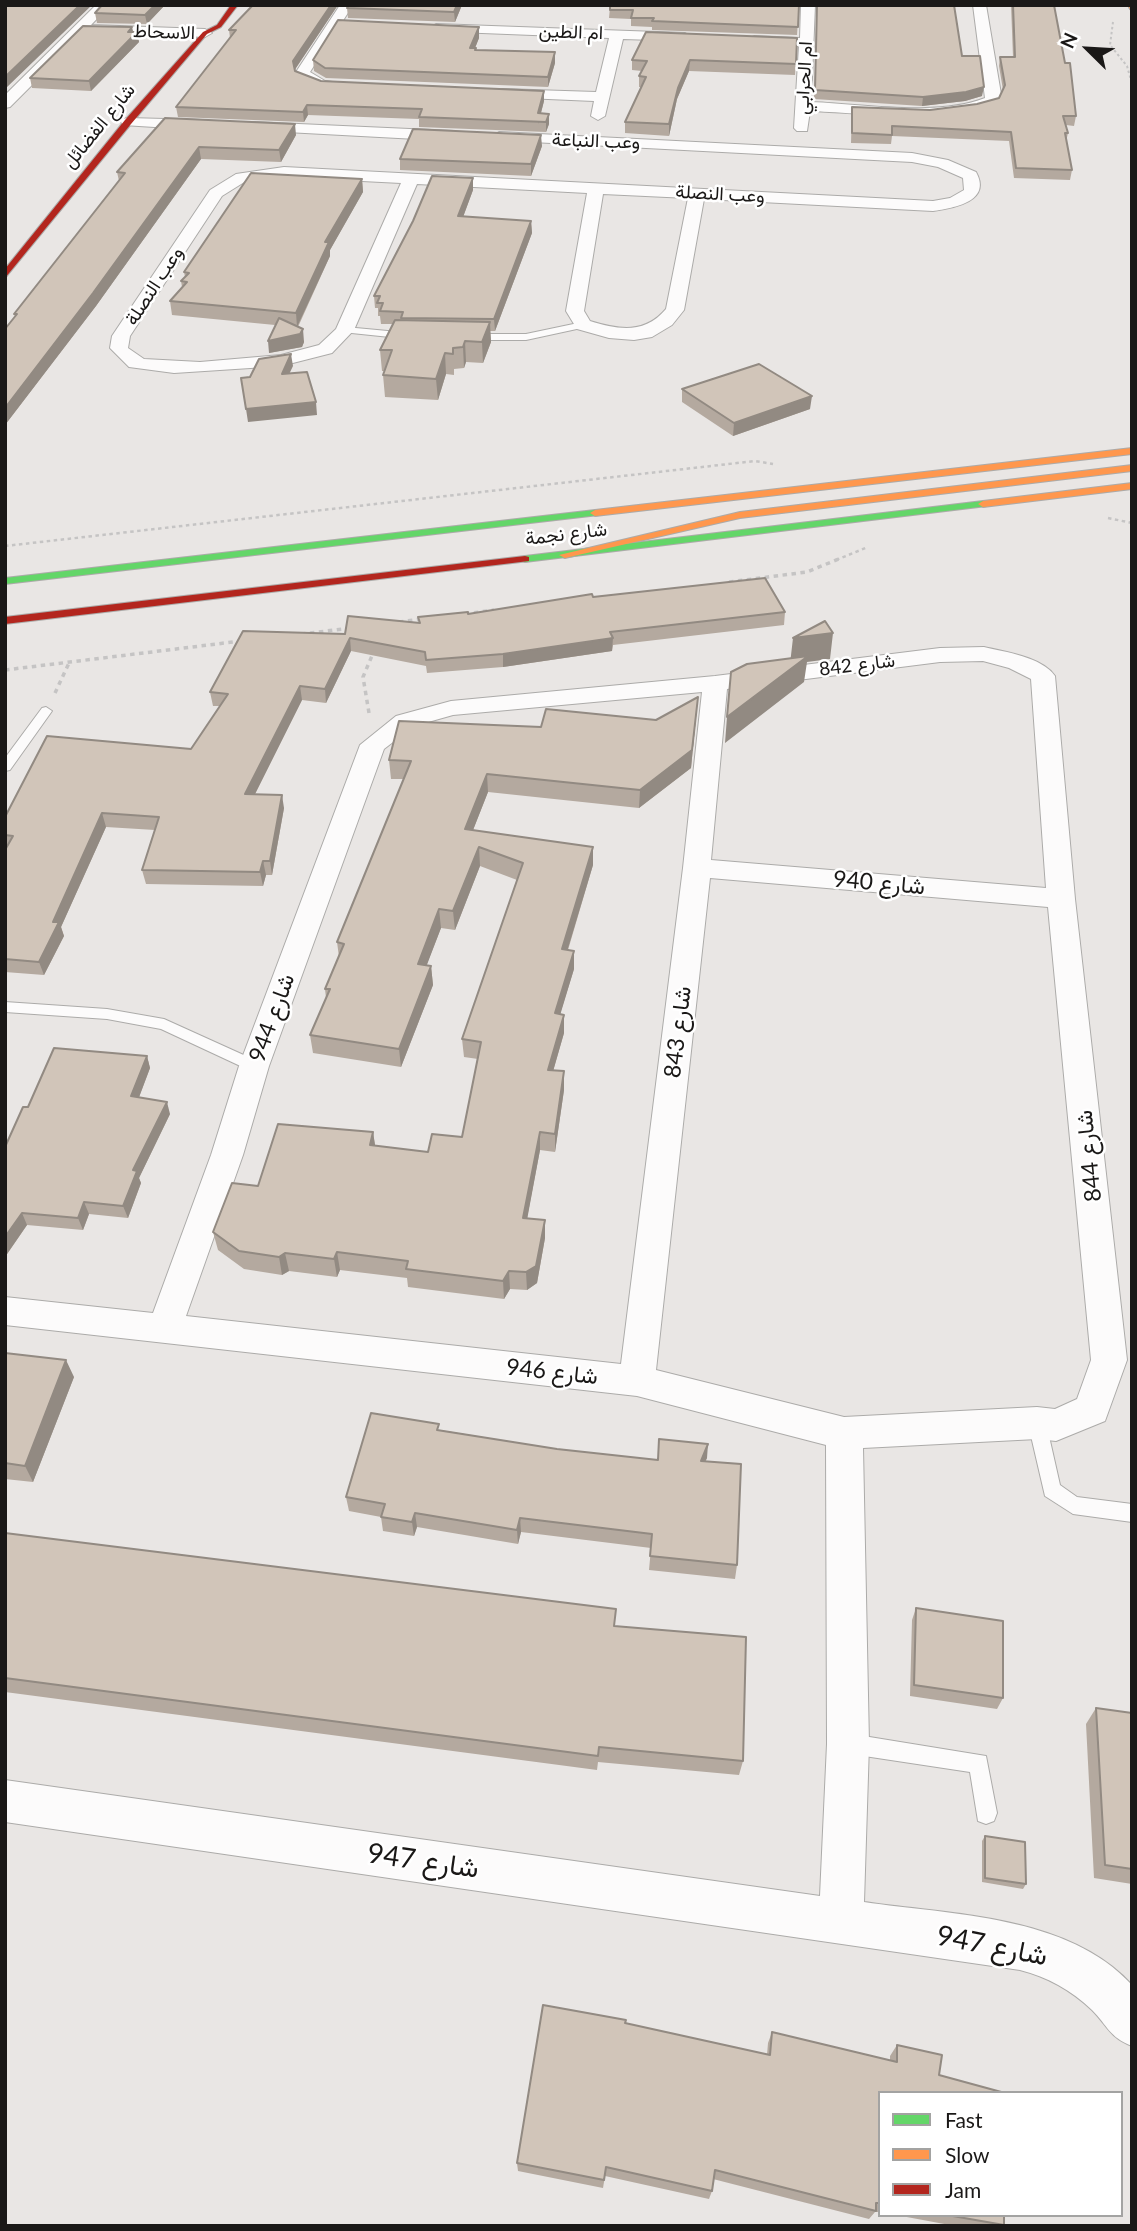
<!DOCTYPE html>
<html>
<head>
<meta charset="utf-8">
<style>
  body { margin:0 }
  #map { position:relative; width:1137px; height:2231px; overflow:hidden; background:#e9e6e4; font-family:Lato,sans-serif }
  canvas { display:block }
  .frame { position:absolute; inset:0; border:7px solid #1a1817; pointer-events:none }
  .legend { position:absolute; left:878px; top:2091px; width:245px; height:126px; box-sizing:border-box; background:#fff; border:2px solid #a3a3a2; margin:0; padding:9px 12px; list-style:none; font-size:21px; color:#1a1817 }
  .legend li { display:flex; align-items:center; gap:14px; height:35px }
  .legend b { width:35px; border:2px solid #a3a3a2 }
  .north { position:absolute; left:1053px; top:14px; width:70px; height:70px; -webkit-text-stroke:5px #fff; paint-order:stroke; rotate:294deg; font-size:19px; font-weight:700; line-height:28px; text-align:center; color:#1a1817 }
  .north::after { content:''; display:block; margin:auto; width:24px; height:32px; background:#1a1817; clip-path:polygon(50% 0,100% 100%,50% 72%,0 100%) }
</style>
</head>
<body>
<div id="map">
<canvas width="1137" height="2231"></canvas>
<div class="frame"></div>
<ul class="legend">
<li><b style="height:9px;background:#63d668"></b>Fast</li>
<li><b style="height:9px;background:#ff974d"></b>Slow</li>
<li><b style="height:9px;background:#b3261e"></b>Jam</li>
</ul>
<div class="north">N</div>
</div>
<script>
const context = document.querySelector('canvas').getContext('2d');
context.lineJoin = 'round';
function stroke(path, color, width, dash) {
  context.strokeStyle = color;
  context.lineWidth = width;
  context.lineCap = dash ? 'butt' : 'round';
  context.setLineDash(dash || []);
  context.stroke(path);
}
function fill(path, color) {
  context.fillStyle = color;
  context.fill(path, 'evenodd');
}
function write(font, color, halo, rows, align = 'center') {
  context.font = font + ' Lato,Vazirmatn,sans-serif';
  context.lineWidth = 5;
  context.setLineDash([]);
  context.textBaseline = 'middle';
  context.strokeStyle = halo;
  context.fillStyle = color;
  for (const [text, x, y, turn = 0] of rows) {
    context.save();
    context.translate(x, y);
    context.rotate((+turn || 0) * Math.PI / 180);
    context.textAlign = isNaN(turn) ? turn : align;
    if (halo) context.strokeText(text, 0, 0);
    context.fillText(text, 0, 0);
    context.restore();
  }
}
const pathFar2 = new Path2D(`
  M1113,22L1110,45L1127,66L1132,84`);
const pathFar1 = new Path2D(`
  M1108,518L1132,523
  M5,546L755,461L773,464
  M836,560L868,547`);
const path = new Path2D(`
  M729,582L807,572L841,558
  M465,614L494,610
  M399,622L421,619
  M301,634L352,628
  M5,670L241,641
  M55,693L69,663
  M369,713L363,677L374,651`);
const lane = new Path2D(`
  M583,322L588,325L586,327L526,340H470L465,337L470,334H526Z
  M345,327L409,333L414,336L409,339L342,332L340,330Z
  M46,707L52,711L10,770L5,771V758L42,708Z
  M5,1002L107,1009L164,1019L259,1062L262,1066L259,1070H249L161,1029L107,1019L5,1012Z
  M1037,1415L1043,1417L1046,1423L1060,1485L1077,1497L1132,1504V1522L1073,1514L1045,1496L1028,1423L1031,1417Z
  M851,1734L986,1756L997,1813L994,1821L986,1824L978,1821L970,1772L851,1754L844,1751L841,1744L844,1737Z`);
const street = new Path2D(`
  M96,5H110L91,25L205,29L212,33L205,37L85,32L10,107L5,108V95Z
  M340,5H353L310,72L325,81L347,84L349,87L347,90C330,93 314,87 299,80L296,72Z
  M801,5H815L811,102C863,104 936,117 985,98L973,5H986L1001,94L999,101C974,126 848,112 810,111L807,131H797L794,128L799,46L754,44L747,40L754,36L800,38Z
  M436,24L685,33L692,37L685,41L623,39L605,116L598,120L591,116L594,101L502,97L495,93L502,89L596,92L609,38L431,31L429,28Z
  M128,118L202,120L210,125L202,130L123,125L121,122L123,119Z
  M254,122L454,131L462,136L454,141L249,130L246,127L249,124Z
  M499,132L912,153L948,160L976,172C992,201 955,208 933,211L704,199L684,310L672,325L652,337L634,340L609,338L577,329L566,311L587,193L417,184L354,330L332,353L281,366L174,373L129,367L110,348L112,336L210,190L236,174L284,167L933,201L950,198L964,190L963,178L938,167L912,162L494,140L491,137ZM284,177L401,183L336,329L319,345L281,355L200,362L144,359L128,348L130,336L222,196L246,181ZM603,194L688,198L666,309C645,334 619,330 590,321L584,311Z
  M984,647C1005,652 1042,657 1055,676L1075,899L1127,1360L1105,1421L1056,1441L1037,1439L863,1448L869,1744L864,1902C952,1915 1068,1915 1132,1985V2046C1109,2037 1108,2026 1092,2010C1071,1990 1048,1977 1020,1970L5,1822V1780L820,1896L827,1744L826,1445L637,1396L5,1325V1297L153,1313L211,1155L239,1066L360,745L396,716L451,701L715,676L940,648ZM983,661L1009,668L1031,679L1046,888L711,860L727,689L940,662ZM702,692L683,868L621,1364L186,1316L243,1155L269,1066L384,749L414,726L453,715ZM710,878L1048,907L1091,1360L1077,1399L1055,1409L1037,1407L844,1417L656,1370Z`);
const fast = new Path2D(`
  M983,501L988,504L987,506L525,562L519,559L525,556Z
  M595,510L599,511V515L5,584V578Z`);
const slow = new Path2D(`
  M1128,5H1132V10L1130,9Z
  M1132,448V454L595,516L590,513L595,510Z
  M1132,465V471L740,518L565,558L559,555L740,512Z
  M1132,483V489L983,507L978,504L983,501Z`);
const jam = new Path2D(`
  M231,5H238L221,27L207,34L131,124L5,278V269L125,120L203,32L217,25Z
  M525,556L529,557V561L5,624V617Z`);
const wall = new Path2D(`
  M102,5H165L147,24L97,23L95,13Z
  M338,5L295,69V71L321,81L544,101L541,113L549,124L546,132L419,127V119L308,115L304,122L178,117L176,107L230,38L229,30Z
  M462,5L455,22L348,18L347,8Z
  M563,5H799L797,35L652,30V27L631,26V19L609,18L610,7Z
  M817,5H954L962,56L982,96L965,101L922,106L814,99Z
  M1011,5H1090V7L1054,5L1065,63L1076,116L1074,126L1066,125L1068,133L1066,142L1072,170L1070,180L1014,178L1009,141L892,136L891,144L851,143L852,107L930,110L977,104L999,98L1003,90L999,66L1000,57H1013Z
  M479,27V38L475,48L476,50L555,52V63L548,87L326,78L314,71L313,60Z
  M133,32H137L139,42L91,91L32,88L30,78Z
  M797,38L795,75L689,71L677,99L669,136L625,133V122L641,87H639V76L642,71L632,70V60Z
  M165,118L296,135L281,162L201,159L96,306L5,425V329L15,317L14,314L119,181L117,172Z
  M542,146L531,176L400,170V159Z
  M473,178V190L463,217L531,221L532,233L495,331H490L491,342L483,363L466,362L464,368L454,369V375L446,374L438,400L385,397L383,375L385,371H382L380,350L393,324H381L380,316H378V308H375L374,296Z
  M362,179L363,192L330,250V256L298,327L304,342L302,347L269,353L275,325L172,315L170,301L182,287L181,281L185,277L184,272Z
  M682,389L810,409L733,436L682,402Z
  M593,597L785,612L784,625L613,645L612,651L503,667L427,673L426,666L351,651L326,703L302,700L255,794L284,808L272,875H266L263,886L146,884L142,870L155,830L106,827L61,927L64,936L44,975L5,972V850L6,848H5V817L191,749L220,706H213L210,692L345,634L419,623L418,617L468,614Z
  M698,697L691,768L639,808L488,792L473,830L593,847V865L568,950L574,951V969L560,1014L564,1015V1033L553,1071L564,1090L555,1152L540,1150L527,1218L545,1238L537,1283L527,1290L510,1289L504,1299L408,1287L407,1278L340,1270L337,1277L289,1271L282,1275L244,1269L218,1250L213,1232L258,1186L373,1132L375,1146L428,1152L462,1137L478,1059L464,1057L462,1039L517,880L480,866L455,930L441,928L426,966H431L433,985L401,1067L313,1053L310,1035L326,998L325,989L339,957L337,942L404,779H391L389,760L541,727L656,720Z
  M147,1056L150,1068L139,1097L170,1114L139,1178L141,1183L128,1218L89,1214L83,1230L27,1225L5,1257L28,1107Z
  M5,1353L74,1377L33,1482L5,1479Z
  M440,1430L557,1449L658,1460L707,1458L705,1461L737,1565L735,1579L649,1570L651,1548L521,1532L518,1544L417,1527L414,1536L383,1531L381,1517L349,1511L346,1497Z
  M5,1533L615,1626L743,1761L739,1775L598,1762L597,1770L5,1692Z
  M916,1608L1003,1698L997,1709L910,1696L912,1620Z
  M1096,1708L1132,1713V1884L1094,1878L1086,1724Z
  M985,1836L1026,1884L1023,1889L982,1882V1841Z
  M625,2023L767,2055L768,2043L772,2032L890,2060V2056L897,2045L942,2055L880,2093V2212H875L869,2219L713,2179L712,2191L709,2199L605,2176L603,2188L518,2171L517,2163Z
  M896,2215H1004L1003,2226H955Z`);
const shadedWall = new Path2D(`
  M80,5H92L5,89V77Z
  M155,5H165L147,24L145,15Z
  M331,5H338L294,71L293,61Z
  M457,5H462L455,22L454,12Z
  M132,27L134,35L137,32L139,42L91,91L89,81Z
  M479,27V38L471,58L470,48Z
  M555,52V63L548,87V77Z
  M690,60L689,71L677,99L669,136V124L678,88Z
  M984,87L982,96L965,101L922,106L923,97Z
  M544,91V101L538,124V113Z
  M307,105L308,115L304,122L303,112Z
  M549,114V124L546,132V122Z
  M295,124L296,135L281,162L279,150Z
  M541,135L542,146L531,176V164Z
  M199,147L201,159L96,306L5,425V408Z
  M473,178V190L459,228L458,216Z
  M362,179L363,192L330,250V256L297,327L296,313L325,242Z
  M531,221L532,233L495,331L494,319Z
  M490,322L491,342L483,363L482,342Z
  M303,329L304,342L302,347L269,353L268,341Z
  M465,341L466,362L464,368L463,347Z
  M445,353L446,374L438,400L436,379Z
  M291,354L293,366L283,387L282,374Z
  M812,396L810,409L733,436L734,423Z
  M316,402L317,415L248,422L246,409Z
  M833,633L830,659L807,662L804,682L725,743L727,717L790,664L793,638Z
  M350,638L351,651L326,703L325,689Z
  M613,638L612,651L503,667V654Z
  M300,686L302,700L248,808L245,794Z
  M698,697L691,768L639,808L640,790Z
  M487,774L488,792L466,848L465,829Z
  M282,795L284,808L272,875L270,861Z
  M102,813L106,827L61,927L64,936L44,975L39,962L53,922Z
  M479,847L480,866L455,930L453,911Z
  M593,847V865L562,968V949Z
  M263,861L266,875L263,886L260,872Z
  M439,909L441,928L420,983L418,964Z
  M574,951V969L555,1032V1013Z
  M431,966L433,985L401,1067L399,1049Z
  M564,1015V1033L548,1089V1070Z
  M147,1056L150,1068L135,1108L131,1096Z
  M564,1071V1090L555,1152V1134Z
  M167,1102L170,1114L139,1178L141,1183L128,1218L123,1206L133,1170Z
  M373,1132L376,1151L370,1145Z
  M540,1132V1150L524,1236L523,1218Z
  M84,1202L89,1214L83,1230L78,1218Z
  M22,1213L27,1225L5,1257V1237Z
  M545,1220V1238L537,1283L527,1290L526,1272Z
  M337,1252L340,1270L337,1277L334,1259Z
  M285,1253L289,1271L282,1275L279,1257Z
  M509,1271L510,1289L504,1299L503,1281Z
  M66,1360L74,1377L33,1482L25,1466Z
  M708,1444L707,1458L699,1475L701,1461Z
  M415,1513L417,1527L414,1536L412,1522Z
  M520,1518L521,1532L518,1544L517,1530Z`);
const building = new Path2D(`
  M5,5H80L5,77Z
  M102,5H155L145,15L95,13Z
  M253,5H331L293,61L295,71L321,81L544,91L538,113L549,114L546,122L419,117L422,109L307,105L303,112L176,107L236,30H229Z
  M349,5H457L454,12L347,8Z
  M610,5H799L798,27L652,21L654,18H631L633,10H610Z
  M817,5H954L962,56H980L984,87L966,92L923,97L815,90Z
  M1013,5H1054L1065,63H1070L1076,116H1063L1068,133H1065L1072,170L1016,168L1011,132L892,126V135L852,133V107L930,110L977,104L999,98L1005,85L1000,57H1015Z
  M338,20L479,27L470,48H476L475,50L555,52L548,77L325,68L313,60Z
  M83,26L132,27L128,32H137L89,81L30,78Z
  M646,32L797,38L796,64L690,60L678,88L669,124L625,122L646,77L639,76L647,61L632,60Z
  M165,118L295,124L279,150L199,147L93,293L5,408V329L17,314H14L125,173L117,172Z
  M413,129L541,135L531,164L400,159Z
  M251,173L362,179L325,242H329L296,313L170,301L187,282L181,281L189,273L184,272Z
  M432,176L473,178L458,216L531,221L494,319L401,318L403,312L380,311L383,303H377L380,296H374L413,221Z
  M279,318L303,329L300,334L268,341Z
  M395,320L490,322L482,342L465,341L463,347L453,348V354L445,353L436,379L383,375L392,350H380Z
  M291,354L282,374L307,372L316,402L246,409L241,378L250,377L259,359Z
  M759,364L812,396L734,423L682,389Z
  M765,578L785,612L610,632L613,638L503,654L426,660L425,652L350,638L325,689L300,686L245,794L282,795L270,861H263L260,872L142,870L159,817L102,813L53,922H59L39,962L5,959V850L13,836L5,835V817L47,736L191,749L228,694L210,692L243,631L345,634L348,616L420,623L418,617L468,612V614L592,594L593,597Z
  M825,621L833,633L793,638Z
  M808,656L727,717L731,672L747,664Z
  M698,697L692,750L640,790L487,774L465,829L593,847L562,949L574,951L555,1013L564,1015L548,1070L564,1071L555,1134L540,1132L523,1218L545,1220L536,1266L526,1272L509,1271L503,1281L406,1269L408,1261L337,1252L334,1259L285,1253L279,1257L239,1251L213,1232L232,1183L258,1186L278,1124L373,1132L370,1145L428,1152L432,1134L462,1137L481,1042L462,1039L523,863L479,847L453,911L439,909L418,964L431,966L399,1049L310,1035L330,989H325L344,944L337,942L411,761L389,760L399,721L541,727L546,709L656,720Z
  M54,1048L147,1056L131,1096L167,1102L133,1170L137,1171L123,1206L84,1202L78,1218L22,1213L5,1237V1147L23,1107H28Z
  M5,1353L66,1360L25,1466L5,1463Z
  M371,1413L439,1424L437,1430L557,1449L658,1460L659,1439L708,1444L701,1461L741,1464L737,1565L650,1556L652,1534L520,1518L517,1530L415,1513L412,1522L381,1517L385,1504L346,1497Z
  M5,1533L616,1609L614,1626L746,1637L743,1761L599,1747L598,1756L5,1678Z
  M916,1608L1003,1621V1698L914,1685Z
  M1096,1708L1132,1713V1869L1105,1865Z
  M985,1836L1025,1842L1026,1884L985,1878Z
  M543,2005L626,2020L625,2023L770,2055L772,2032L897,2062V2045L942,2055L939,2075L1005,2093H880V2203H876V2211L715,2170L712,2191L606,2167L604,2180L517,2163Z
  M947,2215H1004V2225Z`);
const farStreetnames = [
  ["الاسحاط",164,32,2],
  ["ام الطين",571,32,2],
  ["ام الحرابي",804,78,-87],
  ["شارع الفضائل",99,126,-51],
  ["وعب النباعة",596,141,2],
  ["وعب النصلة",720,194,3],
  ["وعب النصلة",154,286,-57],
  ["شارع نجمة",566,534,-7],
  ["شارع 842",857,665,-7]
];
const streetNames = [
  ["شارع 940",879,883,5],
  ["شارع 944",272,1018,-70],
  ["شارع 843",678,1032,-83],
  ["شارع 844",1089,1156,-96],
  ["شارع 946",552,1372,6]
];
const nearStreetnames = [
  ["شارع 947",423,1861,8],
  ["شارع 947",992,1946,11]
];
stroke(lane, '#acaba9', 2);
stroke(street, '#acaba9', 2);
stroke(fast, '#acaba9', 2);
stroke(slow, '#acaba9', 2);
stroke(jam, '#acaba9', 2);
stroke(pathFar2, '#c5c4c4', 2, [2.5, 2.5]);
stroke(pathFar1, '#c5c4c4', 2.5, [3.5, 3.5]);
stroke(path, '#c5c4c4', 3.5, [4.5, 4.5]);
fill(lane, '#fcfbfb');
fill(street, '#fcfbfb');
fill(fast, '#63d668');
fill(slow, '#ff974d');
fill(jam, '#b3261e');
fill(wall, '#b4a99f');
fill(shadedWall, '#928a82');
fill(building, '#d1c5b9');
stroke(building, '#928a82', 2);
write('19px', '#1a1817', '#fff', farStreetnames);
write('23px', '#1a1817', '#fff', streetNames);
write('28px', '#1a1817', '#fff', nearStreetnames);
</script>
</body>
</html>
